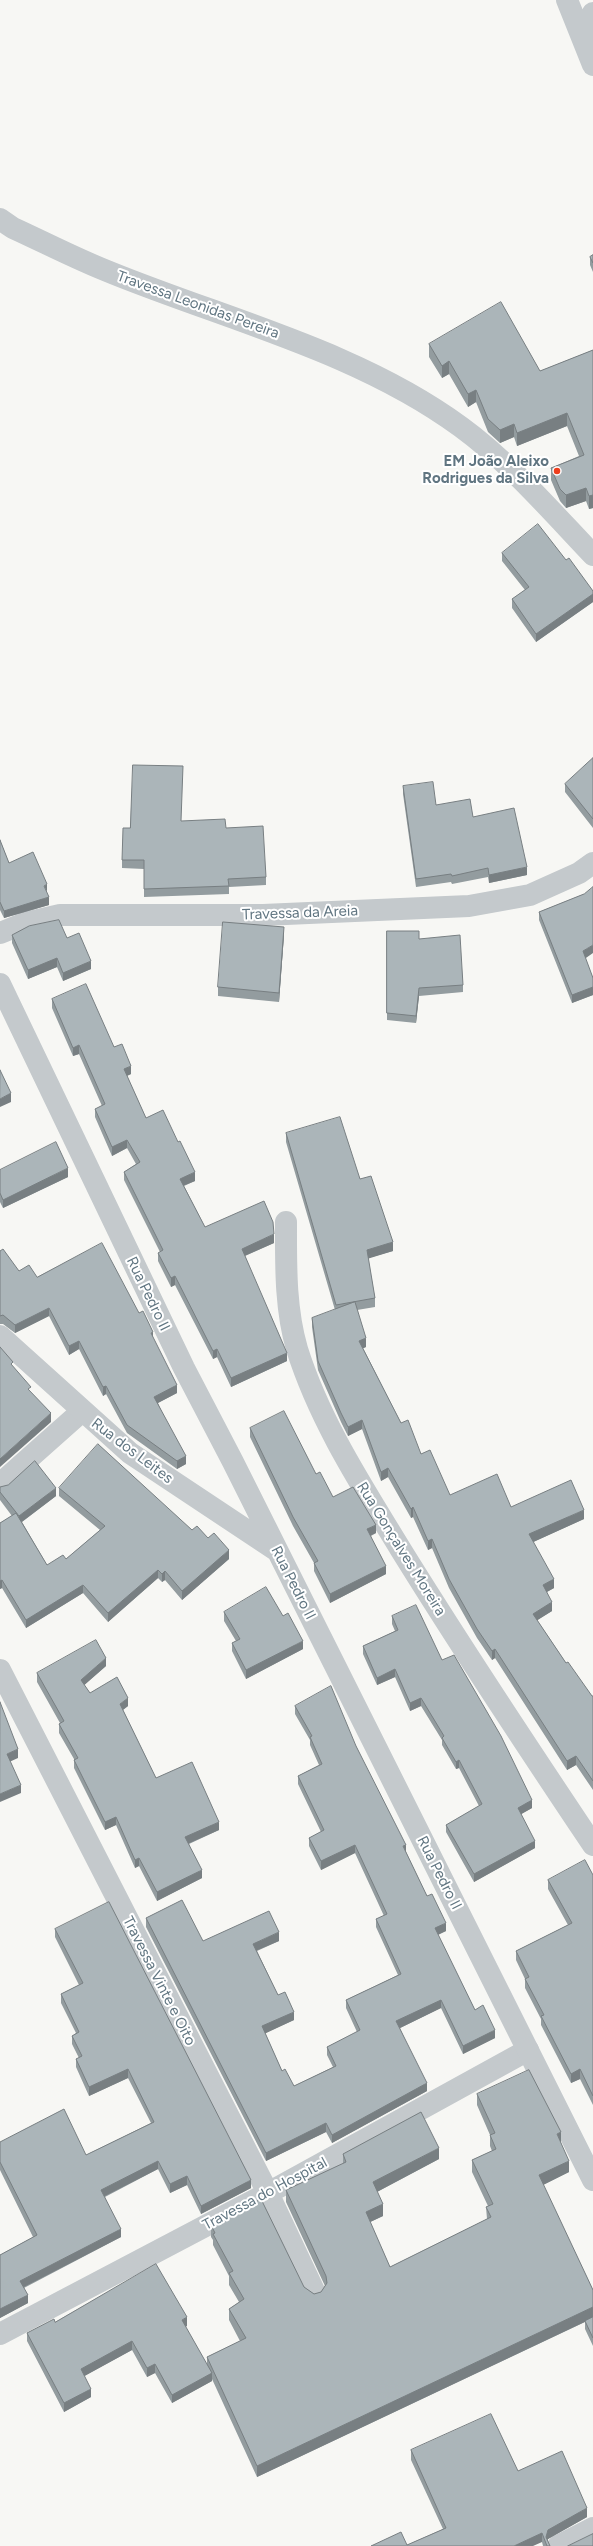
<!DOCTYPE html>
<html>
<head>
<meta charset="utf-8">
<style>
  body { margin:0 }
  canvas { display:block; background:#f7f7f4 }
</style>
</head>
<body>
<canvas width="593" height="2546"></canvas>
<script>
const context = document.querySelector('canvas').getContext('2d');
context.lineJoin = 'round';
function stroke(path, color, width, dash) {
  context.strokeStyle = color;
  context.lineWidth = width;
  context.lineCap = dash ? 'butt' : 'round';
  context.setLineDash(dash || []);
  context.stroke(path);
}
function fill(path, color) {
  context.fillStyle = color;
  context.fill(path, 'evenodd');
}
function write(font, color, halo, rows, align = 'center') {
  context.font = font + ' Figtree,sans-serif';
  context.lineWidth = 4;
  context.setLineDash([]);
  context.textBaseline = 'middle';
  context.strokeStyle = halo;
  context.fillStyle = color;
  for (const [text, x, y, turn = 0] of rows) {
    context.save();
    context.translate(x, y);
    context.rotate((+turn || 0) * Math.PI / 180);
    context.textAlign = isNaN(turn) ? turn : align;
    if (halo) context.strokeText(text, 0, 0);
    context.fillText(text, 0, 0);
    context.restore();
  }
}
const minor = new Path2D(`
  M567,0L593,65
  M592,52L593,13
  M0,219L13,228C46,243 78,260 112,273C228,320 359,352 461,427C508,461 553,513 593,555
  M0,933L25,923L60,915H263L469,906L530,895L579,873L593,863
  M286,1222C286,1264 285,1308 297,1349C320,1422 362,1486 401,1550C463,1650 528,1748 593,1845
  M0,1484L81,1412
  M0,1670L268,2193L315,2293
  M0,2334L268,2193L528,2050
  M558,2546L593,2528`);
const tertiary = new Path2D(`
  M0,984L184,1368L233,1462L593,2180
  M0,1336L130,1453L276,1550`);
const wall = new Path2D(`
  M593,255V272L590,265V257Z
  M429,344L540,371L593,350V508L589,509L586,501L566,508L560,501L551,480V468L579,456L567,426L517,446L514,437L500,443L488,432L476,402L468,407L449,374L442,378L429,357Z
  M502,553L566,560L593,591V602L536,642L512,608V599L525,590L502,561Z
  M593,758V828L565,792V784Z
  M403,786L436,805L473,817L527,875L489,883L488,877L452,884L451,882L416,887L403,794Z
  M181,821L226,828L266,877V885L229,887V894L144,897V869L122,868V860L130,828Z
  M0,840L9,863L49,905L4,918L0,910Z
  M584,894L585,958L593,978V995L572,1003L539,920V912Z
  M387,931L419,939L463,985V992L419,996L416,1023L387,1020Z
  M12,935L67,938L91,969L63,981L57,967L28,979L12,943Z
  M284,935L279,1002L218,996V987Z
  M52,999L114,1047L131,1074L127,1076L146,1118L195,1181L184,1186L205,1227L274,1243L245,1256L287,1361L231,1387L217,1357L213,1359L175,1285L171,1287L158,1261V1253L160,1252L124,1180V1172L136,1164L127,1148L112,1156L95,1117V1109L102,1106L79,1054L73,1056L52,1008Z
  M286,1133L360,1179L393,1251L368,1258L375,1298V1307L357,1310L366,1347L363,1348L401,1423L421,1454L450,1495L511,1507L584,1519L533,1542L554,1588L547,1592L552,1611L537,1620L566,1663L592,1696H593V1790L576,1765L567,1770L495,1658L492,1660L477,1638L449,1588L432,1548L428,1550L413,1517L411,1518L388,1477L381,1481L362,1429L348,1436L341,1422L318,1370L312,1327V1318L335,1310L286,1142Z
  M0,1170L68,1177L3,1208L0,1202Z
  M0,1251L19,1271L37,1277L139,1313L153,1338L177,1393L158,1403L186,1464L177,1469L127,1433L106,1394L103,1396L79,1349L69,1355L49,1316L15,1333L3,1324H0Z
  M250,1428L316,1474L333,1497L376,1533L371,1536L386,1574L330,1603L314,1571V1563L293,1526L250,1437Z
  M0,1487L56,1496L22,1522L47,1565L66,1559L100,1530L59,1496V1488L192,1530L229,1559L182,1600L165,1580L162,1582L158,1578L108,1622L83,1593L26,1628L2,1588L0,1589V1523L12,1516L0,1500Z
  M224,1612L303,1649L246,1679L232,1651V1643L236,1641L224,1621Z
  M392,1616L442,1660L532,1808L521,1814L535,1848L474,1882L446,1832V1825L479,1806L459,1768L456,1769L442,1745V1740L421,1706L410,1711L395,1677L377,1685L363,1654V1646L395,1631L392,1624Z
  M106,1666L84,1685L90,1693L128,1706L123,1710L156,1778L219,1830L189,1844L202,1878L157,1901L139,1866L135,1868L116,1825L105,1830L74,1768V1759L59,1733V1724L60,1723L37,1682V1673Z
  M295,1706L356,1746L406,1852L427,1896L446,1931L438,1935L475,2010L495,2038L463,2054L441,2008L400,2028L427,2091L332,2143L326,2132L266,2161L146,1927V1918L203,1941H279L257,1951L278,1995L294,2020L265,2033L282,2071L294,2086L333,2067L327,2055V2047L357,2032L346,2008V2000L398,1975L376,1927V1919L384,1916L355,1853L321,1870L309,1846V1838L321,1832L298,1784V1776L319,1765L310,1745V1740L295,1714Z
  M593,1875V2105L580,2079L571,2083L541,2025V2019L525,1988V1979L516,1960V1951L568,1925L548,1889V1880Z
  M55,1929L251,2188L201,2214L187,2185L170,2193L158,2169L105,2197L121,2237L24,2288L28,2303L0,2318V2255L33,2237L0,2170V2142L86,2155L151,2123L128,2078L89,2096L76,2067V2059L79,2058L72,2044V2036L76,2033L61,2003V1994L79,1985L55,1937Z
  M477,2094L561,2143L569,2172L543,2185L593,2290V2346L585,2329V2322L257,2477L212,2379V2381L172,2403L155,2373L147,2377L132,2350L84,2376L91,2397L64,2412L27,2341V2333L55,2322L187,2326H185L207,2365V2357L240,2341L229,2320V2309L239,2302L229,2285V2276L213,2245V2240L211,2237V2225L314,2294L321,2292L325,2286L286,2202V2190L343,2164V2154L439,2159L377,2192L383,2216L370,2222L390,2267L487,2219L486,2207L488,2206L472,2172V2160L492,2151L490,2146V2135L477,2105Z
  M411,2450L518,2471L587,2517L548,2539L547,2540L550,2546H543L542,2542L407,2545L443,2529L411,2460Z`);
const shadedWall = new Path2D(`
  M449,361V374L442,378V366Z
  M476,390V402L468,407V394Z
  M567,413V426L517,446V433Z
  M514,424V437L500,443V430Z
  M586,488V501L566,508V495Z
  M593,495V508L589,509V496Z
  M593,594V602L536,642V634Z
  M527,867V875L489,883V875Z
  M47,884V892L44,886Z
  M49,897V905L4,918V911Z
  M284,927V935L279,1002V993Z
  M593,945V953L583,960V951Z
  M57,958V967L28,979V970Z
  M91,961V969L63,981V973Z
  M593,987V995L572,1003V995Z
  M419,988V996L416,1023V1016Z
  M79,1045V1054L73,1056V1048Z
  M131,1066V1074L124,1077V1069Z
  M11,1093V1102L0,1107V1099Z
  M127,1140V1148L112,1156V1147Z
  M68,1168V1177L3,1208V1200Z
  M195,1172V1181L180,1187V1179Z
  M274,1234V1243L242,1257V1249Z
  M393,1242V1251L367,1259V1250Z
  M175,1276V1285L171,1287V1278Z
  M49,1308V1316L15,1333V1325Z
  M153,1332V1340L151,1333Z
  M366,1338V1347L359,1350V1341Z
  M79,1341V1349L69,1355V1346Z
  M217,1349V1357L213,1359V1351Z
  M287,1353V1361L231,1387V1378Z
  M177,1385V1393L154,1405V1397Z
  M106,1386V1394L103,1396V1387Z
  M51,1413V1422L0,1467V1459Z
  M362,1420V1429L348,1436V1427Z
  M186,1456V1464L177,1469V1461Z
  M388,1468V1477L381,1481V1472Z
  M56,1488V1496L19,1524V1516Z
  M413,1507V1517L411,1518V1509Z
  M584,1510V1519L529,1544V1534Z
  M376,1525V1533L367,1537V1529Z
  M432,1539V1548L428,1550V1541Z
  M229,1550V1559L182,1600V1591Z
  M386,1566V1574L330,1603V1594Z
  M158,1570V1578L108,1622V1613Z
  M165,1571V1580L162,1582V1574Z
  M554,1579V1588L543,1594V1585Z
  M2,1580V1588L0,1589V1581Z
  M83,1585V1593L26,1628V1620Z
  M552,1602V1611L533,1623V1614Z
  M303,1641V1649L246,1679V1670Z
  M495,1649V1658L492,1660V1651Z
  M106,1658V1666L81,1688V1680Z
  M395,1669V1677L377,1685V1678Z
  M128,1698V1706L120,1712V1704Z
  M421,1698V1706L410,1711V1703Z
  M18,1749V1758L7,1763V1754Z
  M576,1756V1765L567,1770V1761Z
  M459,1760V1768L456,1769V1762Z
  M21,1785V1793L0,1802V1794Z
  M532,1800V1808L518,1816V1808Z
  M116,1817V1825L105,1830V1822Z
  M219,1822V1830L185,1845V1837Z
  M535,1841V1848L474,1882V1874Z
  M355,1845V1853L321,1870V1861Z
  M406,1845V1853L403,1846Z
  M139,1858V1866L135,1868V1860Z
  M202,1870V1878L157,1901V1892Z
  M446,1923V1931L435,1936V1928Z
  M279,1932V1941L253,1952V1944Z
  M441,2000V2008L396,2030V2021Z
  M294,2012V2020L262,2035V2026Z
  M495,2030V2038L463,2054V2046Z
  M128,2069V2078L89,2096V2087Z
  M580,2069V2079L571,2083V2074Z
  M427,2083V2091L332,2143V2135Z
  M326,2123V2132L266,2161V2153Z
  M561,2132V2144L557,2134Z
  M439,2148V2159L373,2194V2182Z
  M158,2161V2169L101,2198V2190Z
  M569,2161V2172L539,2187V2175Z
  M187,2176V2185L170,2193V2184Z
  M251,2180V2188L201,2214V2206Z
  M383,2204V2216L366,2224V2212Z
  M121,2229V2237L20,2289V2281Z
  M28,2295V2303L0,2318V2309Z
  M593,2307V2318L257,2477V2466Z
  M187,2317V2326L182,2329V2320Z
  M132,2341V2350L81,2378V2369Z
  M155,2364V2373L147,2377V2368Z
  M212,2373V2381L172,2403V2395Z
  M91,2389V2397L64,2412V2403Z
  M587,2508V2517L548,2539L546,2543V2537L548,2530Z
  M542,2533V2542L533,2546H514Z`);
const building = new Path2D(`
  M593,255V263L590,257Z
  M501,302L540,371L593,350V495L589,496L586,488L566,495L560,489L551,468L584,455L567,413L517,433L514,424L500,430L488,419L476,390L468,394L449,361L442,366L429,344Z
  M538,524L566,560L569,558L593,591V594L536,634L512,599L529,587L502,553Z
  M593,758V819L565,784Z
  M133,765L183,766L181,821L225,819L226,828L263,826L266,877L228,879L229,886L144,889V860H122L123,828H130Z
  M433,782L436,805L470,799L473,817L514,808L527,867L489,875L488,868L452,876L451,874L416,879L403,786Z
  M0,840L9,863L33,852L47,884L44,886L49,897L4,911L0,902Z
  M593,887V945L583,951L593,978V987L572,995L539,912L584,894Z
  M59,920L67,938L79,933L91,961L63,973L57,958L28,970L12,935L29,926Z
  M223,922L284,927L279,993L218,987Z
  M387,931H419V939L460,935L463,985L419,988L416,1016L387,1013Z
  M86,984L114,1047L122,1044L131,1066L124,1069L146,1118L163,1110L178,1142L180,1141L195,1172L180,1179L205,1227L264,1201L273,1222L274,1234L242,1249L287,1353L231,1378L217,1349L213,1351L175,1276L171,1278L158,1253L163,1250L124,1172L140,1162L127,1140L112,1147L95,1109L105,1104L79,1045L73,1048L52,999Z
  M0,1070L11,1093L0,1099Z
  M340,1117L360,1179L371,1176L393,1242L367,1250L375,1298L336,1305L286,1133Z
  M56,1142L68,1168L3,1200L0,1193V1170Z
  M102,1243L139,1313L143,1311L153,1332L151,1333L177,1385L154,1397L186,1456L177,1461L127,1425L106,1386L103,1387L79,1341L69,1346L49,1308L15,1325L3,1315L0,1316V1251L3,1249L19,1271L29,1265L37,1277Z
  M355,1302L366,1338L359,1341L401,1423L408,1420L421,1454L430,1450L450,1495L497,1474L511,1507L571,1480L584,1510L529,1534L554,1579L543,1585L552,1602L533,1614L566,1663L568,1662L592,1696H593V1781L576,1756L567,1761L495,1649L492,1651L477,1629L449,1579L432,1539L428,1541L413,1507L411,1509L388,1468L381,1472L362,1420L348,1427L341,1413L318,1361L312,1318Z
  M0,1347L13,1362L11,1364L31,1387L28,1389L51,1413L0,1459Z
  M284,1411L316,1474L320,1472L333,1497L353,1487L376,1525L367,1529L386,1566L330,1594L314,1563L318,1561L293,1517L250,1428Z
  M98,1444L192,1530L197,1526L208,1538L214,1533L229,1550L182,1591L165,1571L162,1574L158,1570L108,1613L83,1585L26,1620L2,1580L0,1581V1523L16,1513L47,1565L63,1555L66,1559L105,1526L59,1488Z
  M35,1461L56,1488L19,1516L0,1492V1487L8,1485Z
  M266,1587L283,1616L288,1613L303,1641L246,1670L232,1643L240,1639L224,1612Z
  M416,1605L442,1660L454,1655L501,1736L532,1800L518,1808L535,1841L474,1874L446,1825L482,1804L459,1760L456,1762L442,1738L444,1736L421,1698L410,1703L395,1669L377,1678L363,1646L398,1630L392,1616Z
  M96,1640L106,1658L81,1680L90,1693L117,1677L128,1698L120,1704L156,1778L192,1762L219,1822L185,1837L202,1870L157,1892L139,1858L135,1860L116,1817L105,1822L74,1760L78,1758L59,1724L64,1721L37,1673Z
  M331,1686L356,1746L406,1845L403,1846L427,1896L432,1894L446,1923L435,1928L475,2010L483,2005L495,2030L463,2046L441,2000L396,2021L427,2083L332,2135L326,2123L266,2153L146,1918L182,1900L203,1941L269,1911L279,1932L253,1944L278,1995L285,1992L294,2012L262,2026L282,2071L285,2069L294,2086L336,2066L327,2047L360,2030L346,2000L401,1974L376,1919L387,1914L355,1845L321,1861L309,1838L324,1830L298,1776L322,1764L310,1737L312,1736L295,1706Z
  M0,1702L18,1749L7,1754L21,1785L0,1794Z
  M585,1860L593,1875V2096L580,2069L571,2074L541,2016L544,2015L525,1979L529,1977L516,1951L572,1923L548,1880Z
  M109,1902L251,2180L201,2206L187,2176L170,2184L158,2161L101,2190L121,2229L20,2281L28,2295L0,2309V2255L37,2235L0,2162V2142L64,2109L86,2155L154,2122L128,2069L89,2087L76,2059L82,2056L72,2036L79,2032L61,1994L83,1983L55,1929Z
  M529,2070L561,2132L557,2134L569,2161L539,2175L593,2290V2307L257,2466L207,2357L246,2338L229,2309L244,2299L229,2273L233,2271L213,2234L215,2233L211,2225L261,2199L304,2287L314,2294L321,2292L327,2283L326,2276L286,2190L346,2162L343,2154L421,2112L439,2148L373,2182L383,2204L366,2212L390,2267L491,2217L486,2207L493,2204L472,2160L496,2149L490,2135L495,2133L477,2094Z
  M156,2264L187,2317L182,2320L212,2373L172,2395L155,2364L147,2368L132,2341L81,2369L91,2389L64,2403L27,2333L54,2319L55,2322Z
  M593,2317V2338L585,2321Z
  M491,2414L518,2471L562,2451L587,2508L548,2530L546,2537L550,2546H547L542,2533L514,2546H371L401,2532L407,2545L446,2528L411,2450Z
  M593,2534V2546H568Z`);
const markers = [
  [557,471,4,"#ee3e1d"]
];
const streetNames = [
  ["Travessa Leonidas Pereira",198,305,20],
  ["Travessa da Areia",300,913,-2],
  ["Rua Pedro II",148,1294,64],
  ["Rua dos Leites",132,1451,37],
  ["Rua Gonçalves Moreira",401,1549,58],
  ["Rua Pedro II",293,1583,63],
  ["Rua Pedro II",439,1873,63],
  ["Travessa Vinte e Oito",159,1981,63],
  ["Travessa do Hospital",265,2194,-28]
];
const poiNames = [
  ["EM João Aleixo",549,462],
  ["Rodrigues da Silva",549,479]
];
stroke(minor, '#c4c9cc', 22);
stroke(tertiary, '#c4c9cc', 22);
fill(wall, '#939c9f');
fill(shadedWall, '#787f82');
fill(building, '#abb5b9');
stroke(building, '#787f82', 1);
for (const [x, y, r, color] of markers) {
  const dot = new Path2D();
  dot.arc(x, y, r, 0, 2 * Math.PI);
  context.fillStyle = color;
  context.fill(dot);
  stroke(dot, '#fff', 1.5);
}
write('15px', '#607581', '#fff', streetNames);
write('bold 15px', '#607581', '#fff', poiNames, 'right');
</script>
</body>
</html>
